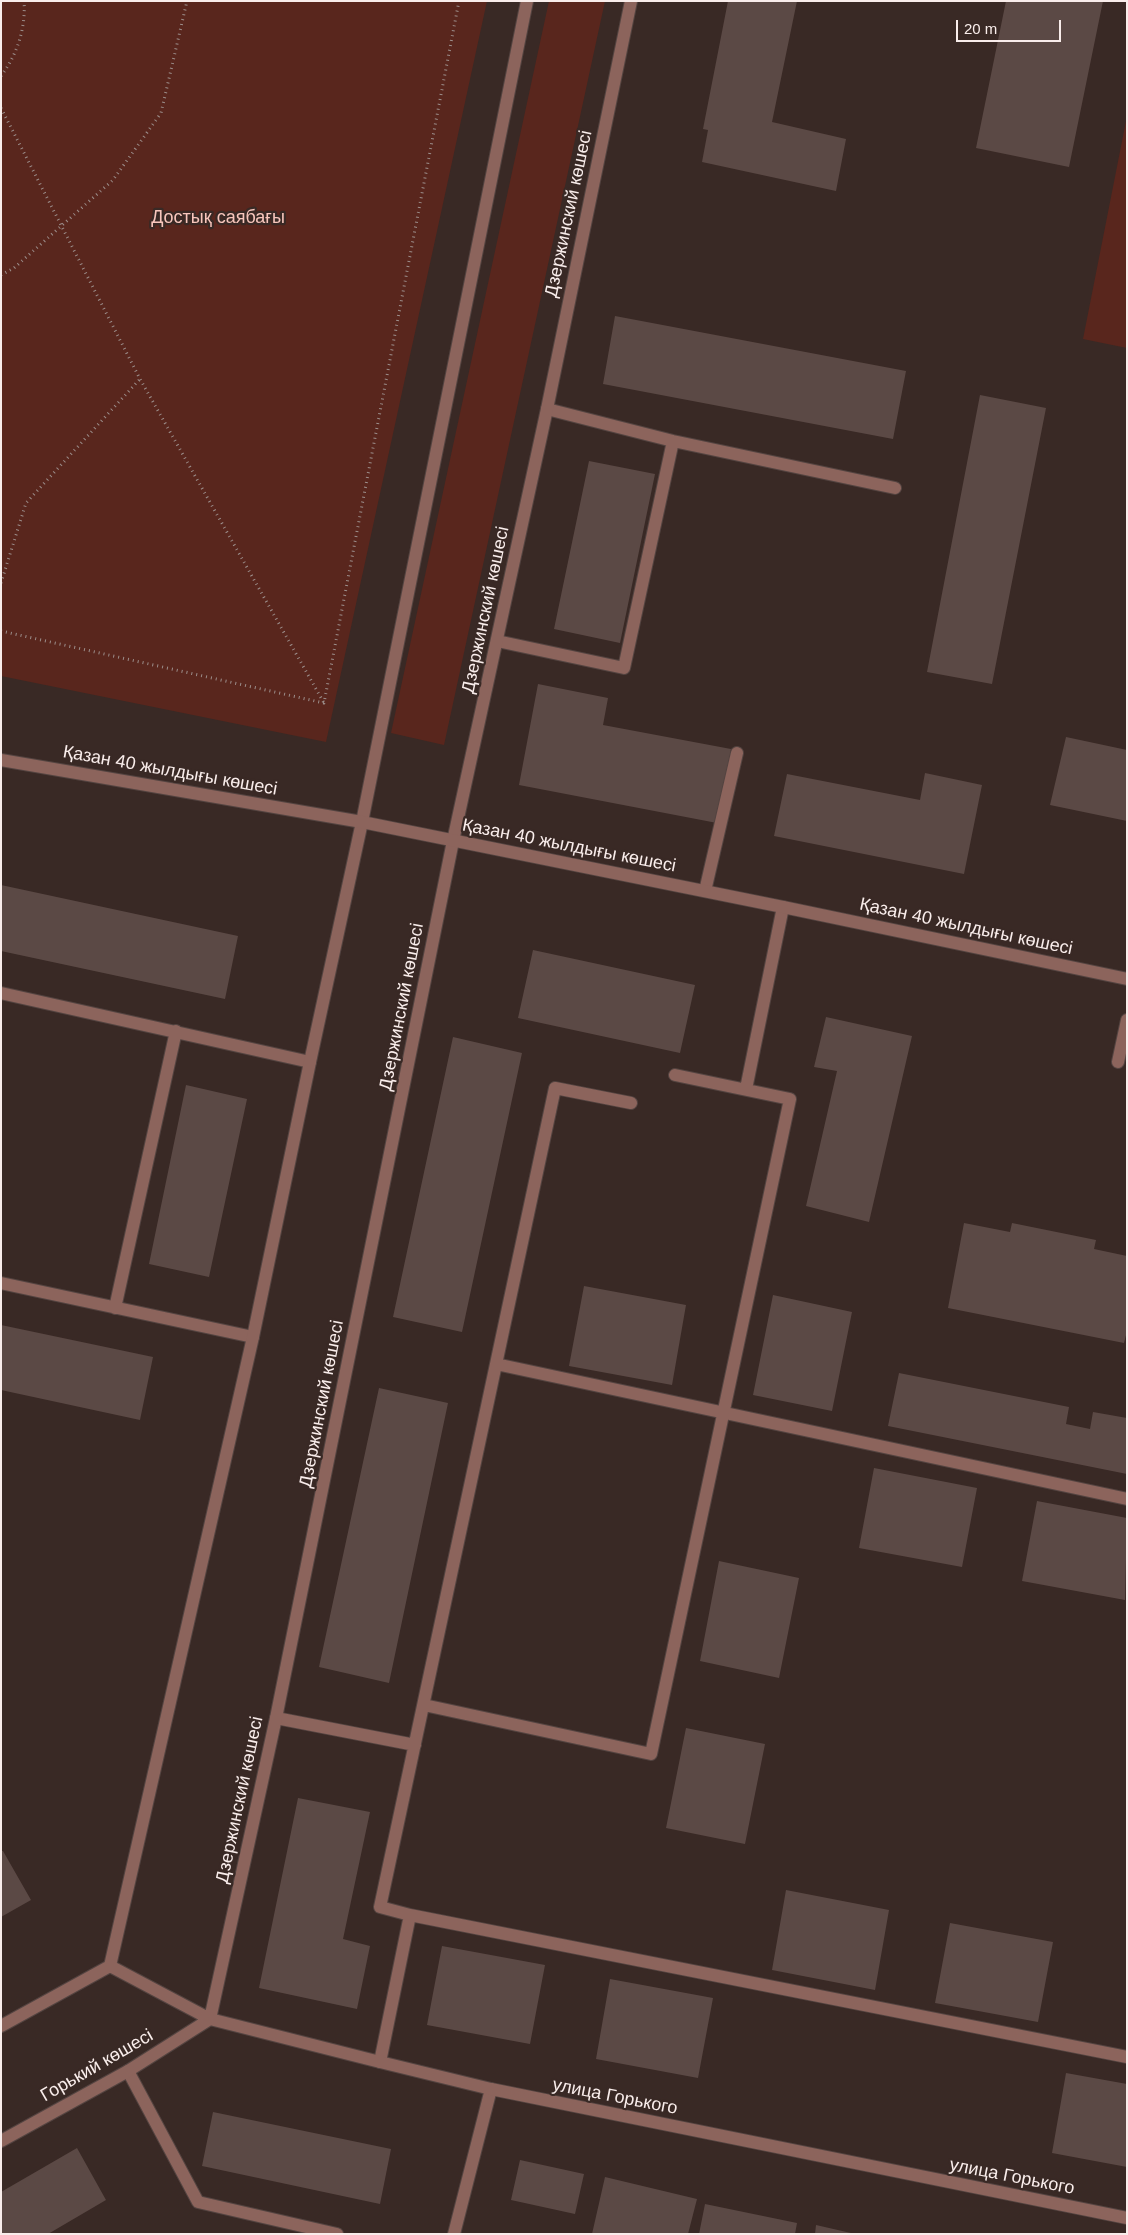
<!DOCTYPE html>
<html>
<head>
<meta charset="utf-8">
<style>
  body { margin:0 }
  #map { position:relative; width:1128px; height:2235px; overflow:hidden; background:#392925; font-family:Helvetica,sans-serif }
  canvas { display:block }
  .frame { position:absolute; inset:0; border:2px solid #f9edeb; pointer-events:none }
  .scale { position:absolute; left:956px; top:20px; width:105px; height:22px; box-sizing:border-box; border:2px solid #f9edeb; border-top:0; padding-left:6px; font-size:15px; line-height:18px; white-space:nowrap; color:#f9edeb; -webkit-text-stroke:4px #392925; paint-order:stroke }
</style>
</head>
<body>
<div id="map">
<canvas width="1128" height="2235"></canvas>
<div class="frame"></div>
<div class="scale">20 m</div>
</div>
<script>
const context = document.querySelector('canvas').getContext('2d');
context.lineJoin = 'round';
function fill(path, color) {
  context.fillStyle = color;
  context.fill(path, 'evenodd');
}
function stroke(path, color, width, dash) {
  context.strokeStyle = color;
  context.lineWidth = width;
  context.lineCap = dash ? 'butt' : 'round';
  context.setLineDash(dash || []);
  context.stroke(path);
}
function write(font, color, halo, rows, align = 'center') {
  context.font = font + ' Helvetica,sans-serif';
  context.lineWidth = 4.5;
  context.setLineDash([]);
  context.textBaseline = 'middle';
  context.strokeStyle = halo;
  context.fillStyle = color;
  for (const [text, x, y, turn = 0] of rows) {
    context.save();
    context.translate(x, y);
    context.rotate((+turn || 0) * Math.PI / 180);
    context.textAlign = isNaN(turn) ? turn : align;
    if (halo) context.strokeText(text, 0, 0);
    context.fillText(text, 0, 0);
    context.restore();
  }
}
const green = new Path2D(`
  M1,1H487L326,742L1,676Z
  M549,1H605L444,745L391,733Z
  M1127,116V348L1083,339Z`);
const building = new Path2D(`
  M728,1H797L772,122L846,139L836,191L702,162L708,130L703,129Z
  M1006,1H1103L1069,167L976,148Z
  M615,316L906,371L893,439L603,384Z
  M980,395L1046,408L992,684L927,672Z
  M589,461L655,474L620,643L554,629Z
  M538,684L608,698L603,725L731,749L717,823L519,785Z
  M1066,737L1127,750V821L1050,805Z
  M925,773L982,785L964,874L774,836L787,774L920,800Z
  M1,885L238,936L225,999L1,951Z
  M533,950L695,985L680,1053L518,1018Z
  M826,1017L912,1036L869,1222L806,1206L837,1071L814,1067Z
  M453,1037L522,1053L462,1332L393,1317Z
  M186,1085L247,1099L209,1277L149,1264Z
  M964,1223L1010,1232L1012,1223L1096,1240L1094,1249L1127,1256V1331L1124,1343L948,1308Z
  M584,1286L686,1305L672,1385L569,1366Z
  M773,1295L852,1312L832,1411L753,1395Z
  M1,1325L153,1357L140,1420L1,1390Z
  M899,1373L1069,1407L1066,1424L1090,1429L1093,1412L1127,1418V1474L888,1426Z
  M379,1388L448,1403L389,1683L319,1667Z
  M874,1468L977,1488L962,1567L859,1548Z
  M1037,1501L1127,1518L1125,1600L1022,1581Z
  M719,1561L799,1578L779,1678L700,1661Z
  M686,1728L765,1744L745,1844L666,1828Z
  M298,1798L370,1812L343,1939L370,1946L357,2009L259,1988Z
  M1,1851H3L31,1900L1,1917Z
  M786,1890L889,1910L875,1990L772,1970Z
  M950,1923L1053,1942L1038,2022L935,2003Z
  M442,1946L545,1965L530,2044L427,2025Z
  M610,1979L713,1998L698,2078L596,2059Z
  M1066,2073L1127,2084V2167L1052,2153Z
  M213,2112L391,2149L380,2204L202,2166Z
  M77,2148L106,2200L48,2234H1V2192Z
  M520,2160L584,2174L575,2214L511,2200Z
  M605,2177L697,2199L688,2234H592Z
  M705,2204L797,2223L795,2234H699Z
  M816,2225L851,2233V2234H815Z`);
const path = new Path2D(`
  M1,76C17,55 26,28 24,1
  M1,108L140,379L324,703
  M1,275L14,268L113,180L161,113L187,1
  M1,583L26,503L140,379
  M1,631L324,703L459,1`);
const service = new Path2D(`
  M547,409L673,441L895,488
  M497,641L624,668L673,441
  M705,891L737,753
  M1,993L310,1062
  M1118,1062L1127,1020
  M746,1089L783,907
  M631,1103L555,1088L380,1907L410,1915L1127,2057
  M1,1283L253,1337
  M115,1308L176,1031
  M496,1364L1127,1499
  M424,1705L651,1754L790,1099L675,1075
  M276,1718L415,1745
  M380,2062L410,1915
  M128,2071L198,2202L337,2234
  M454,2234L491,2089`);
const minor = new Path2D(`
  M110,1966L253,1337L310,1062L362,822L527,1
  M110,1966L210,2019L380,2062L491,2089L1127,2218
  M1,2026L110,1966
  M1,2141L128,2071L210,2019L276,1718L453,841L547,409L631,1`);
const tertiary = new Path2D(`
  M1,760L362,822L783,907L1127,979`);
const streetNames = [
  ["Дзержинский көшесі",569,214,-78],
  ["Дзержинский көшесі",486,610,-78],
  ["Қазан 40 жылдығы көшесі",170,771,10],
  ["Қазан 40 жылдығы көшесі",569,846,11],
  ["Қазан 40 жылдығы көшесі",966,927,12],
  ["Дзержинский көшесі",402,1007,-79],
  ["Дзержинский көшесі",322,1404,-79],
  ["Дзержинский көшесі",240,1800,-78],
  ["Горький көшесі",97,2066,-30],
  ["улица Горького",615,2097,11],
  ["улица Горького",1012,2177,11]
];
const parkNames = [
  ["Достық саябағы",218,218]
];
fill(green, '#59261d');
fill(building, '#5b4945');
stroke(service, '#544441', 14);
stroke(minor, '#544441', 14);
stroke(tertiary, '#544441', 14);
stroke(path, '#9c8e8b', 3, [1, 4]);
stroke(service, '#8c645c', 12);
stroke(minor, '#8c645c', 12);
stroke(tertiary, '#8c645c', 12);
write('18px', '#f9edeb', '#392925', streetNames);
write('18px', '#f8c6bc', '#392925', parkNames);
</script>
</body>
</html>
